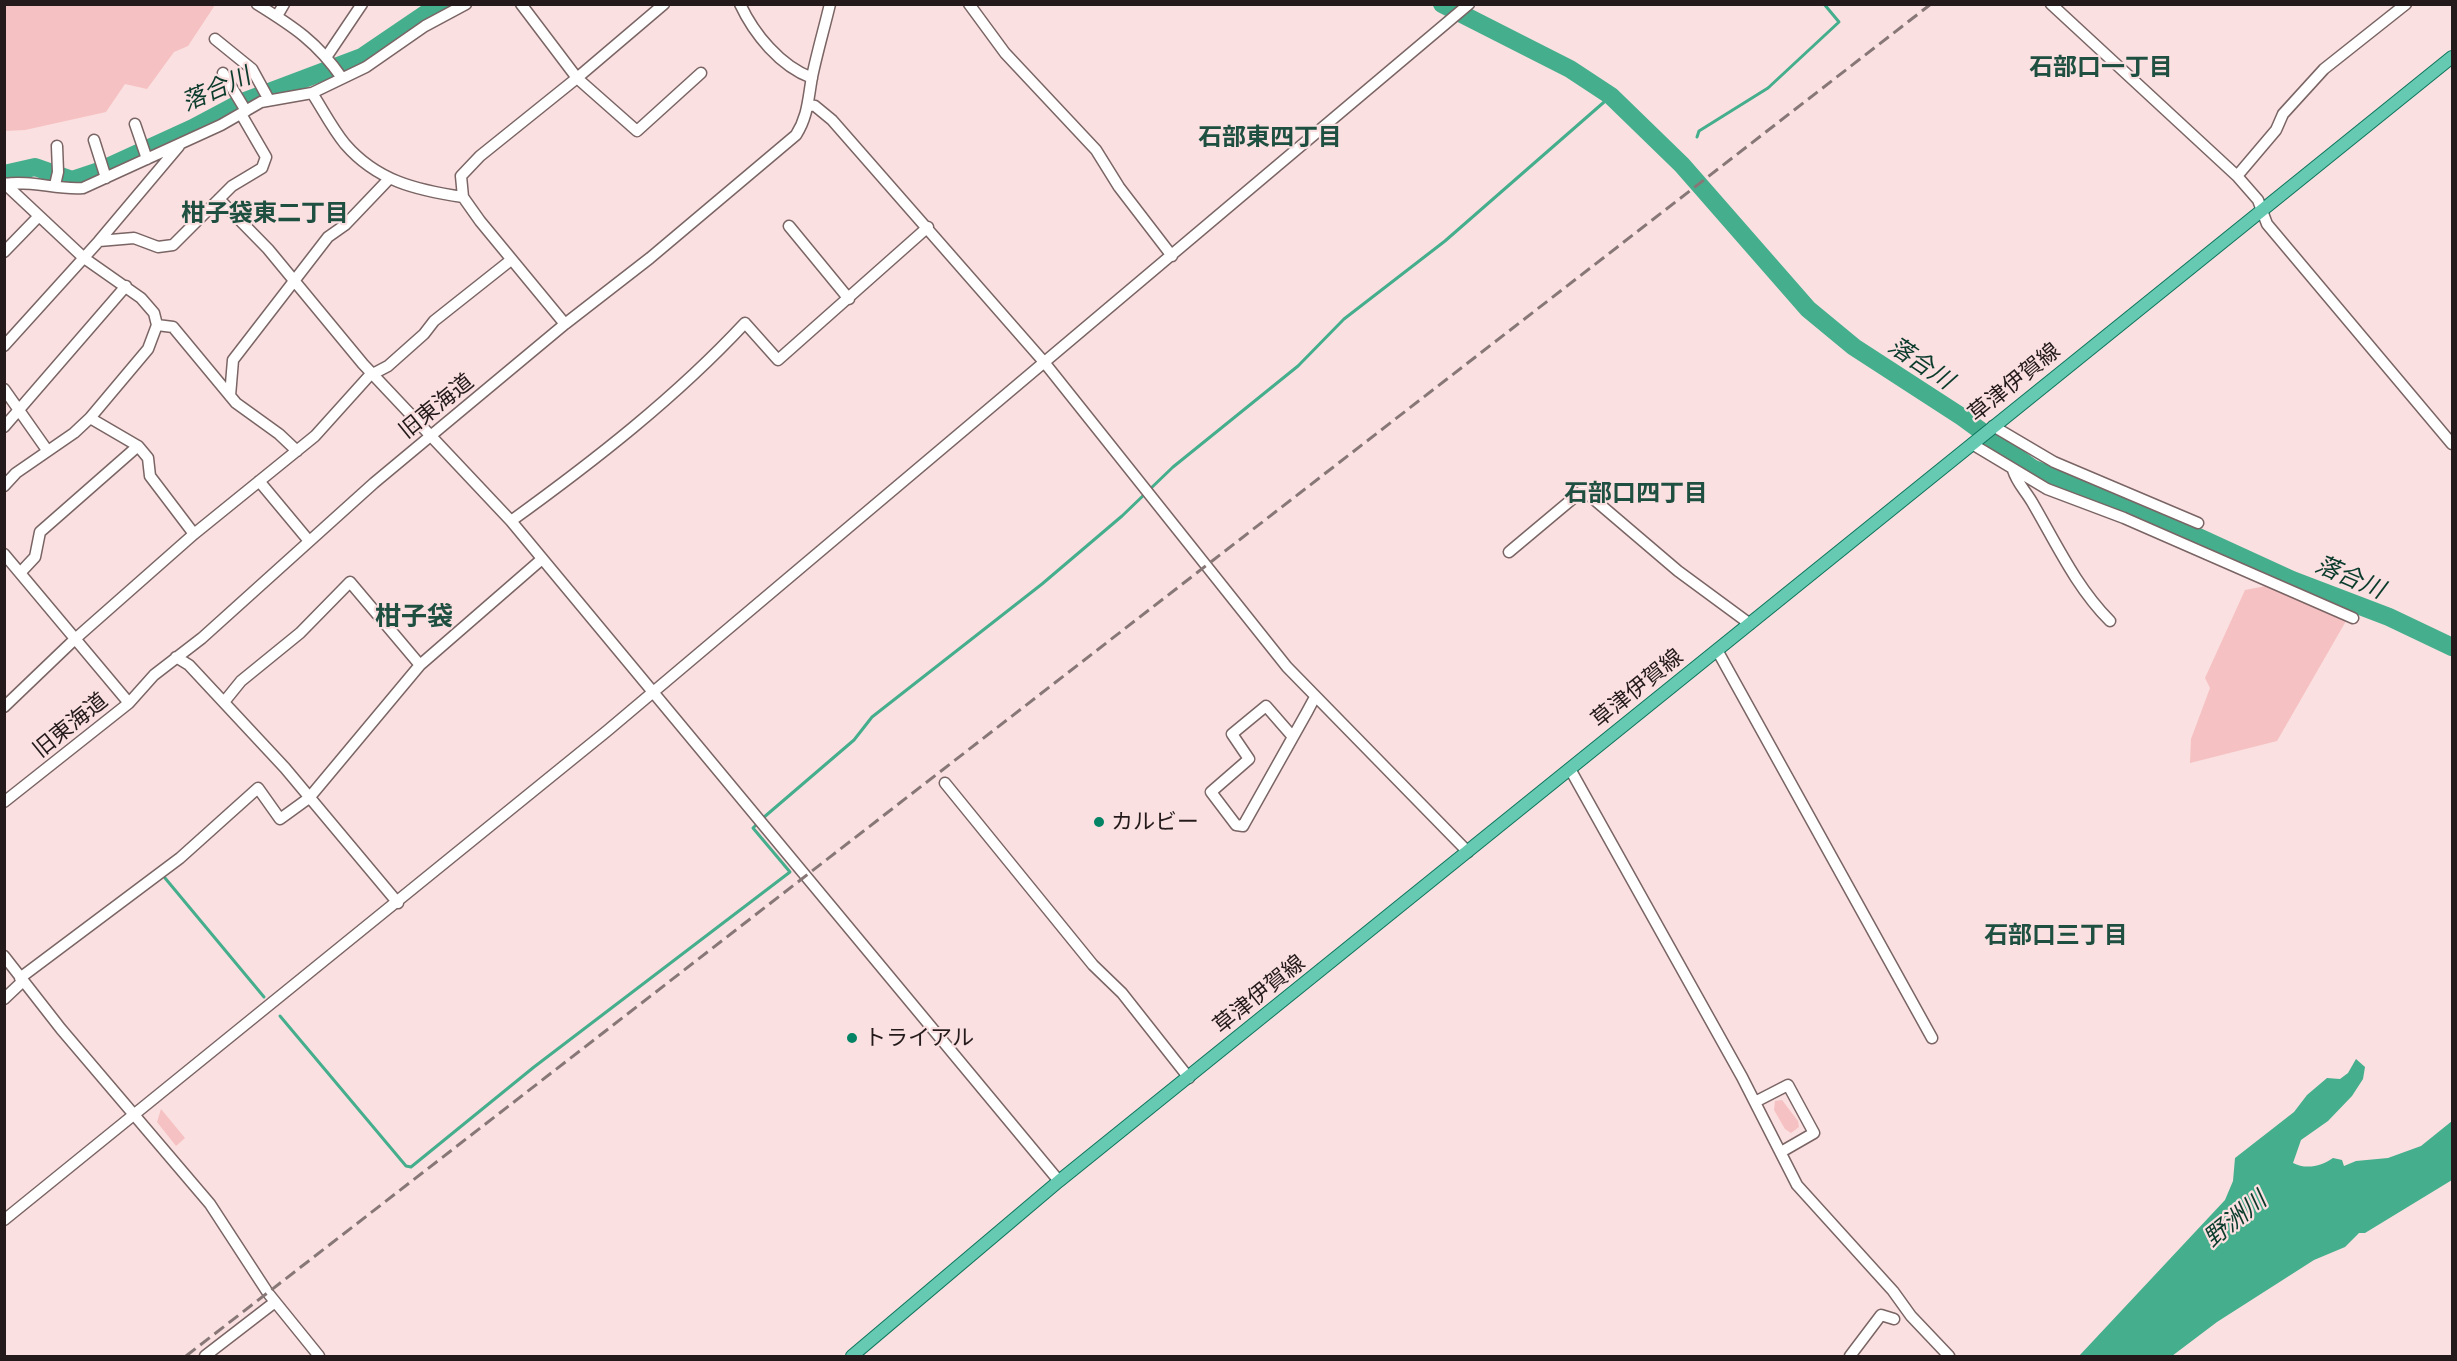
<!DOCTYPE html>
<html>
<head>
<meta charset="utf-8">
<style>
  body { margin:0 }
  #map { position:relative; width:2457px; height:1361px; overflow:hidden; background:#fae0e0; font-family:"Exo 2",sans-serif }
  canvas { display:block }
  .frame { position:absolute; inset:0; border:6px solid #241a1b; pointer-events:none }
</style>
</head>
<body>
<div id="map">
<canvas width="2457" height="1361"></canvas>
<div class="frame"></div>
</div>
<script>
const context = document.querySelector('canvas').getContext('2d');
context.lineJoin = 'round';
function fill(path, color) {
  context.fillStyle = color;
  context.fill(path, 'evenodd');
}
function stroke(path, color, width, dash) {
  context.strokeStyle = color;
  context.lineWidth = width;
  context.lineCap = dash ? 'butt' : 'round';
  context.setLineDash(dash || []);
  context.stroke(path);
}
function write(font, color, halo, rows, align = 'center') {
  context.font = font + ' "Exo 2","Noto Sans JP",sans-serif';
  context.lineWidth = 4.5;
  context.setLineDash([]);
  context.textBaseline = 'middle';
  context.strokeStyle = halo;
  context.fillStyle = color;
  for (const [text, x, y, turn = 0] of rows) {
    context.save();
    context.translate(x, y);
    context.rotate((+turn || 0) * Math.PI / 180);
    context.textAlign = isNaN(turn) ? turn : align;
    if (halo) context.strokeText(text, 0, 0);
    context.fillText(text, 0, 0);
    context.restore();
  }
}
const green = new Path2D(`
  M5,4H215V5L188,46L174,52L147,89L125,84L106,112L25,130L5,131Z
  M2266,586L2346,621L2277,741L2190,763L2191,739L2210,688L2205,678L2245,590Z
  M1782,1100L1798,1121L1799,1127L1791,1133L1785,1129L1774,1110L1775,1101Z
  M161,1109L185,1138L176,1146L157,1122Z`);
const water = new Path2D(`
  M2356,1059L2365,1067L2363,1079L2352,1096L2328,1121L2301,1140L2293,1163C2306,1170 2322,1166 2333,1158L2342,1160L2344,1166L2356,1161L2388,1158L2421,1146L2452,1121V1180L2365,1233H2359L2345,1247L2314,1260L2217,1322L2172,1356H2079L2225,1200L2233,1181L2235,1158L2294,1112L2307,1095L2327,1078L2340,1079L2348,1073Z`);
const stream = new Path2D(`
  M1697,137L1699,131L1768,88L1839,22L1824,4
  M763,818L854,740L872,717L1042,584L1122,516L1173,467L1298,366L1344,319L1445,241L1611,96
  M165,878L264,997
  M280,1016L406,1166L411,1167L534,1067L790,872L753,828L758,823`);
const river = new Path2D(`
  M1442,4L1570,69L1611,96L1682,165L1808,309L1854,347L1962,417L2032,468L2172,525L2292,580L2389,617L2452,647
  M4,174L35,167L72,180L99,171L193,128L240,103L362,57L440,4`);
const minor = new Path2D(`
  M257,4C294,27 317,42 342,78
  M664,4L577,78L637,131L701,73
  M740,4C754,34 780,66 812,78
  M969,4L1005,53L1096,150L1119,187L1172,256
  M2051,4L2237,176L2258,200L2267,224L2452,444
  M277,16L284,4
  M215,39L252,69L269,100
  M327,56L362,4
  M223,73L246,111
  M312,93C323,110 332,128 345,144C377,181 416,190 463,197L480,221L565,324
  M809,105L815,106L832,120L1044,362L1287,667L1468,852
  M135,124L147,159
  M94,140L106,178
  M2237,176L2276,130L2283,114L2324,69L2406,4
  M4,183L84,258L141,298L154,313L157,325L148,349L90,418L74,433L16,473L4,486
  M4,184C32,180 56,190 83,188L221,125L261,102L312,93L366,67L425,26L466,4
  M55,185L58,172L57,146
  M463,197L461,176L480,156L577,78L521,4
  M219,199L268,249L363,364L511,521L1059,1181
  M789,226L849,299
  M99,241L134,238L158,247L173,245L232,186L262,168L266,157L241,114
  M4,252L39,216
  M157,325L173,327L236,403L279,434L297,451
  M4,346L99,241L179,146
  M4,389L47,450
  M230,396L233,360L328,237L345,225L388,180
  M1993,426L2054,462L2198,523
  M4,427L126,286
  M1972,444L2047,489L2124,518L2353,618
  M138,446L148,458L150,476L194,534
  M2013,470C2017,483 2025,490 2032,502C2056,543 2076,587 2110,621
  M259,481L309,541
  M511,521C594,461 675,398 745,323L778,360L928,227
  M1509,552L1583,490L1678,571L1750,624
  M4,554L129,703
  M20,573L35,557L40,532L138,446L90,418
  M1717,650L1932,1038
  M176,657L189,665L285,768L398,903
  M224,702L241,681L300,633L350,582L420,665
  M4,707L75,639L194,534L315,436L369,376L388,366L424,334L434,321L511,260
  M1293,737L1266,706L1232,734L1249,759L1211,792L1236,825L1243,826L1307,712L1315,697
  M1570,769L1742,1077L1797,1185L1893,1291L1911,1316L1949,1356
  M945,783L1093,965L1122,993L1189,1078
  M4,802L129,703L154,675L202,638L374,483L565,324L650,258L796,135C808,116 808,99 812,77C817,53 824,29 830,4
  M4,956L61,1029L210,1204L268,1293L319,1356
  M20,978L180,858L258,788L280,819L309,798L420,665L542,559
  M4,999L23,981
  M1755,1102L1788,1085L1814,1133L1781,1152
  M4,1220L607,731L1469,4
  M205,1356L275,1302
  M1850,1356L1881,1315L1894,1319`);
const major = new Path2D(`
  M852,1356L1059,1181L2452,57`);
const rail = new Path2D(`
  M186,1356L1931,4`);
const markers = [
  [1099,822,6,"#048465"],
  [852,1038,6,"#048465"]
];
const streetNames = [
  ["草津伊賀線",2014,382,-39],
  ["旧東海道",436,406,-39],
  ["草津伊賀線",1637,688,-39],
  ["旧東海道",70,725,-39],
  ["草津伊賀線",1259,994,-39]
];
const poiNames = [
  ["カルビー",1111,822],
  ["トライアル",864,1038]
];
const neighbourhoodNames = [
  ["石部口一丁目",2101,67],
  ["石部東四丁目",1270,137],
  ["柑子袋東二丁目",265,213],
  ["石部口四丁目",1636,493],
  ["石部口三丁目",2056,935]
];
const waterNames = [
  ["落合川",216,89,-24],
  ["落合川",1921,363,34],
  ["落合川",2350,577,23],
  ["野洲川",2235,1219,-39]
];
const quarterNames = [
  ["柑子袋",414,616]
];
fill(green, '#f6c1c2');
fill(water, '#44ae8d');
stroke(stream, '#44ae8d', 3);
stroke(river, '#44ae8d', 18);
stroke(minor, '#7a6464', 13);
stroke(major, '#0d745c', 14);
stroke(minor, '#fff', 10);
stroke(major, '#66c9b2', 12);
stroke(rail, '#877', 3, [12, 6]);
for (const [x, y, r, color] of markers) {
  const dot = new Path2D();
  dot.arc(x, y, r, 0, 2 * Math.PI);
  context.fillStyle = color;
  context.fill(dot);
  stroke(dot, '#fae0e0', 2);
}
write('22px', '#241a1b', '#fae0e0', streetNames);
write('22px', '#241a1b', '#fae0e0', poiNames, 'left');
write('bold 24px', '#1e4f40', '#fae0e0', neighbourhoodNames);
write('italic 24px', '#0b3b2d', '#fae0e0', waterNames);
write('bold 26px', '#1e4f40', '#fae0e0', quarterNames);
</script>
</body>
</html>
